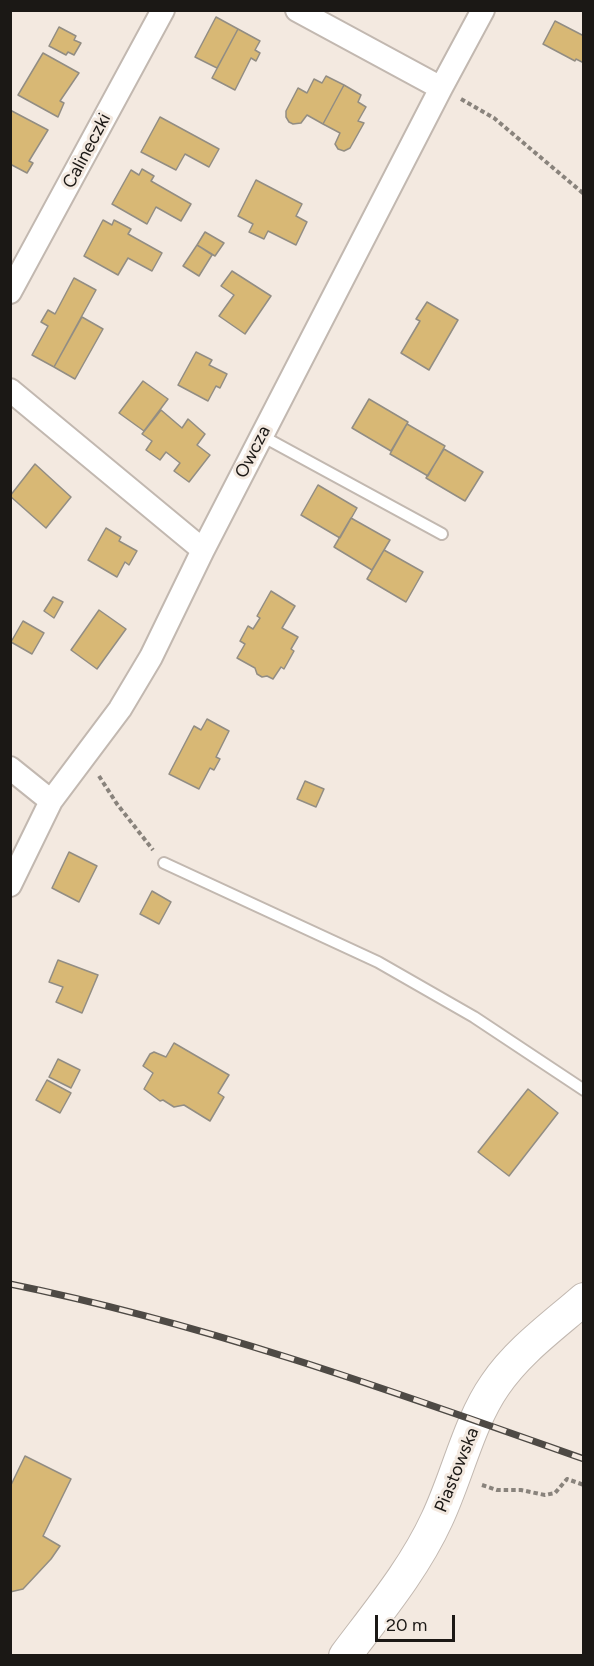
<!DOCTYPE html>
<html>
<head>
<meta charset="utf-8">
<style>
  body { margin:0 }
  #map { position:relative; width:594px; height:1666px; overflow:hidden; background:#f3e9e0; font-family:Figtree,sans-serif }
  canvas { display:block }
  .frame { position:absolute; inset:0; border:12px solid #1b1815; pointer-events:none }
  .scale { position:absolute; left:375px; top:1615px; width:80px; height:27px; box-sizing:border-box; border:3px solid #1b1815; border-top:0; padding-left:8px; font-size:18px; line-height:21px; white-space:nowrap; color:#1b1815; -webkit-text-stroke:4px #f3e9e0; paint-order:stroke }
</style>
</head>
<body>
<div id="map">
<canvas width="594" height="1666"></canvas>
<div class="frame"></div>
<div class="scale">20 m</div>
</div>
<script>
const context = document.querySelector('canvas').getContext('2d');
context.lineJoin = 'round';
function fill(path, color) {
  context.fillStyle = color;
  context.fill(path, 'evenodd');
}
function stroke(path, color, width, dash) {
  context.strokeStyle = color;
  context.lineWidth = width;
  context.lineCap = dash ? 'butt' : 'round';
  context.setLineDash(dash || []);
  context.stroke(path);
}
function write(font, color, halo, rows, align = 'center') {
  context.font = font + ' Figtree,sans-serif';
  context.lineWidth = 6;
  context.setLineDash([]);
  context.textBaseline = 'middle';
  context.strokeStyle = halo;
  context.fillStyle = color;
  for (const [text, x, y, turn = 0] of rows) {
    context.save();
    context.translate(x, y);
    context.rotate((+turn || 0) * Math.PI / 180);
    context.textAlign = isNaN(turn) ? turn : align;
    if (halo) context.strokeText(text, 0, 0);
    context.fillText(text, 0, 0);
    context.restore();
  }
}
const building = new Path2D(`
  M216,17L238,29L217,68L195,57Z
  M555,21L584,36V63L576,59L575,61L543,44Z
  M59,27L76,36L74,40L81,43L74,55L68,52L66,55L49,46Z
  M238,29L260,41L255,50L260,53L256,61L251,58L235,90L212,78Z
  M43,53L79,73L60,101L64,103L58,117L18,95Z
  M326,76L344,85L323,124L307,115L301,123L293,124L289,122L286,117V111L298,88L307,93L314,79L322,83Z
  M344,85L361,95L358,102L366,107L358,121L364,123L350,148L344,151L338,149L335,144L340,133L323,124Z
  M10,110L48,130L29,161L33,163L27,173L10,164Z
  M160,117L219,149L209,167L185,154L176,170L141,152Z
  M142,169L154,176L151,181L191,204L181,221L156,207L147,224L112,204L131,170L139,175Z
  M256,180L302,204L296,216L307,222L296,245L268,231L264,239L249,232L253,224L238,216Z
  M103,220L112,225L114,220L131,229L128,234L162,253L152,271L128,258L118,275L84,256Z
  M205,232L224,243L215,256L197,245Z
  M197,245L212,255L199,276L183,266Z
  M232,271L271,296L245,334L219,316L234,295L221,286Z
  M74,278L96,290L54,367L32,355L48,326L41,322L48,310L55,314Z
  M427,302L458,320L429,370L401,353L420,321L416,319Z
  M82,317L103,329L75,379L54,367Z
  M196,352L212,360L209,365L227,374L220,388L216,386L208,401L178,385Z
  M143,381L168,399L144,431L119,413Z
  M369,399L408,422L391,451L352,428Z
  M161,410L182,428L188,419L205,434L197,445L210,455L189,482L174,471L180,463L166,452L160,460L146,450L152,441L142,434Z
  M407,424L445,446L428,476L390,454Z
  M444,449L483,472L465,501L426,478Z
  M35,464L71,497L46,528L10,496Z
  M318,485L357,508L340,538L301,515Z
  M351,518L390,540L372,570L334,547Z
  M106,528L121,537L119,541L137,551L129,565L125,562L117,577L88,560Z
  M384,550L423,572L406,602L367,579Z
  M271,591L295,606L282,628L298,637L291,649L294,651L284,669L281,667L273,679L267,676L262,677L257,674L255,668L237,658L245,644L240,641L248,626L253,629L260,618L257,616Z
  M53,597L63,602L54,618L44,611Z
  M99,610L126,629L97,669L71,650Z
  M23,621L44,633L32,654L11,642Z
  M207,719L229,731L216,757L220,759L214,770L210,768L199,789L169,774L194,726L201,730Z
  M305,781L324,789L316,807L297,799Z
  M69,852L97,866L79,902L52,888Z
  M152,891L171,902L159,924L140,914Z
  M58,960L98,975L82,1013L56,1002L63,987L49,982Z
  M174,1043L229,1075L218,1093L224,1097L210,1121L184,1105L174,1107L163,1100L160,1101L144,1089L153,1073L143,1066L150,1054L154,1052L166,1057Z
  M58,1059L80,1070L71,1088L49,1077Z
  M47,1080L71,1093L60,1113L36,1100Z
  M528,1089L558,1113L509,1176L478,1152Z
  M25,1456L71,1479L43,1536L60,1546L51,1559L23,1589L10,1592V1487Z`);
const path = new Path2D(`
  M461,99L494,118L584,194
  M99,776L117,804L153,850
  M482,1485L497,1490H521L545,1495L555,1493L567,1479L584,1485`);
const lane = new Path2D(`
  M262,436L442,534
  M164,863L378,962L474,1017L584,1090`);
const street = new Path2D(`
  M297,10L441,88
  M10,292L163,10
  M10,390L203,550
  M10,768L51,801
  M10,885L51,801L120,709L151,657L203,550L441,88L483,10`);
const secondary = new Path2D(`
  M345,1656C378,1612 414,1569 437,1519C457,1477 469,1422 495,1385C518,1351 553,1326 584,1299`);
const rail = new Path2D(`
  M10,1284C207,1324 395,1392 584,1459`);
const streetNames = [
  ["Calineczki",87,151,-62],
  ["Owcza",253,452,-63],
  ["Piastowska",457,1470,-68]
];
fill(building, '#d8b875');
stroke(building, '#928d83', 1.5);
stroke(lane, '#c2b8b0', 14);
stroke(street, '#c2b8b0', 26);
stroke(secondary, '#c2b8b0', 34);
stroke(path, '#89837c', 4, [4.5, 3]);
stroke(lane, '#fff', 10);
stroke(street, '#fff', 22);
stroke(secondary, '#fff', 32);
stroke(rail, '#4e4a45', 7);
stroke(rail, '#f3e9e0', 4.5, [14]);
write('18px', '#1b1815', '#f3e9e0', streetNames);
</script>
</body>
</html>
